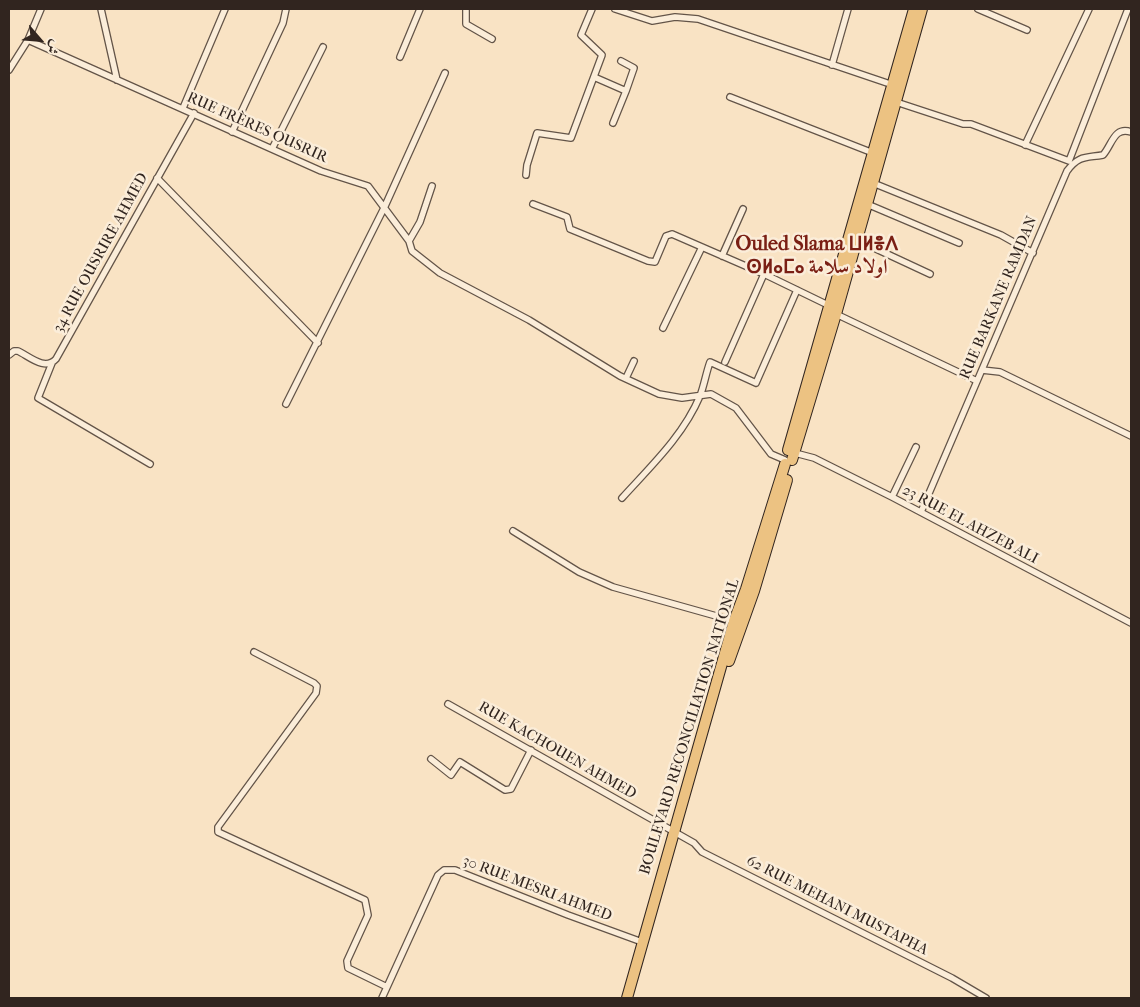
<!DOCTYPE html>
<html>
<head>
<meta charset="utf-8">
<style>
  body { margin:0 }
  #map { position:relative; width:1140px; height:1007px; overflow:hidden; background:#f9e3c4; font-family:"IM FELL French Canon",Amiri,serif }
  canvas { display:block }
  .frame { position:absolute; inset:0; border:10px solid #31251f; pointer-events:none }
  .north { position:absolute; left:15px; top:15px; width:50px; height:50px; -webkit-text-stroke:4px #fbedd9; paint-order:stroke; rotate:117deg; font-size:14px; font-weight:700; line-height:20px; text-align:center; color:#31251f }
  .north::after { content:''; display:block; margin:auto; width:18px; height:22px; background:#31251f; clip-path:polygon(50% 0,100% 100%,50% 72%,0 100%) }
</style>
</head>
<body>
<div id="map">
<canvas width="1140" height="1007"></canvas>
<div class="frame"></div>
<div class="north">ش</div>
</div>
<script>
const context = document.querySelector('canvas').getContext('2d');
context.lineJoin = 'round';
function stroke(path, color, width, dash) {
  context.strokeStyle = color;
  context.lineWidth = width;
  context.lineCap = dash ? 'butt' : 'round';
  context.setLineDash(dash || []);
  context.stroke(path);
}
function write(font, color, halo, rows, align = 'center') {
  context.font = font + ' "IM FELL French Canon",Amiri,"Noto Sans Tifinagh",serif';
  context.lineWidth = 5;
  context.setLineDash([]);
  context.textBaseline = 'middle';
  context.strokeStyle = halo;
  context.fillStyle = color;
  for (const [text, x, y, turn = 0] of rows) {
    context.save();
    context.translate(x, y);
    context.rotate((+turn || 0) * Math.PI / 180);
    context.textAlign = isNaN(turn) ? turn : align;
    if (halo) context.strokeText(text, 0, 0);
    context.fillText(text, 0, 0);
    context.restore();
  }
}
const street = new Path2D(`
  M101,9L117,80
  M466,9V24L492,39
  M615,9L652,21L675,17L698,19L893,85
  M978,9L1027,30
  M28,40L321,171L368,186L409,241L412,251L440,273L529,320L620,376L659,394L682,398L711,394L736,408L771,454L785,460
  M400,57L420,9
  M621,61L634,68L626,91
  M832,65L848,9
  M9,70L28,40L41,9
  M594,77L626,91L613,123
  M730,97L873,153
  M896,102L963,124H971L1069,161L1128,9
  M183,108L225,9
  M232,132L283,23L286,9
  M1025,145L1089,9
  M272,149L323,47
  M526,175L527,165L537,133L571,138L602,55L581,35L592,9
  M157,178L318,343
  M873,183L1001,235L1033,253
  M533,204L567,217L570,229L648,261L655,262L666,236L672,234L764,274L830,306
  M867,204L959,243
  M857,240L930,274
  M409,241L420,222L432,186
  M722,256L743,209
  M836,314L977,381
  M663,328L702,247
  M9,355L14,351H18C30,357 45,371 56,359L194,113
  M725,362L764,274
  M52,363L38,398L150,464
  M982,370L1000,372L1131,436
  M626,378L634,361
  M286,404L385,206L445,73
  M795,453L814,458L892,497L1131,623
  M892,497L916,447
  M622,498C651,466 683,436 700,396C704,386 706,373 710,362L756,383L797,290
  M921,512L1067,171C1079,155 1086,158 1103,155C1112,145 1114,126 1131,132
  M513,531L579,572L613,587L734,621
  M254,652L314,683L317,686L316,693L218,827V832L365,900L368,915L347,961L348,968L387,987
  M448,704L694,843L702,852L952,978L986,998
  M431,759L451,775L460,762L505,790L511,789L531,750
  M382,998L438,875L444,870H455L568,915L642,942`);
const highway = new Path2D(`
  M788,450L914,9
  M792,460L836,314L922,9
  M729,661L754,591L787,480
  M627,998L734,621L746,589L785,464`);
const streetNames = [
  ["RUE FRÈRES OUSRIR",257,128,24],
  ["34 RUE OUSRIRE AHMED",101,253,-61],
  ["RUE BARKANE RAMDAN",999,298,-67],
  ["23 RUE EL AHZEB ALI",970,525,28],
  ["BOULEVARD RECONCILIATION NATIONAL",690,727,-73],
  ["RUE KACHOUEN AHMED",557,751,30],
  ["30 RUE MESRI AHMED",537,889,21],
  ["62 RUE MEHANI MUSTAPHA",837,906,27]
];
const districtNames = [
  ["Ouled Slama ⵡⵍⴻⴷ",817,245],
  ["ⵙⵍⴰⵎⴰ اولاد سلامة",817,268]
];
stroke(street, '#635448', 8);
stroke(highway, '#31251f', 12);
stroke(street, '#fbedd9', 5.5);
stroke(highway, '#ecc282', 10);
write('15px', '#31251f', '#fbedd9', streetNames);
write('bold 20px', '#7a1f14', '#fbedd9', districtNames);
</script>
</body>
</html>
